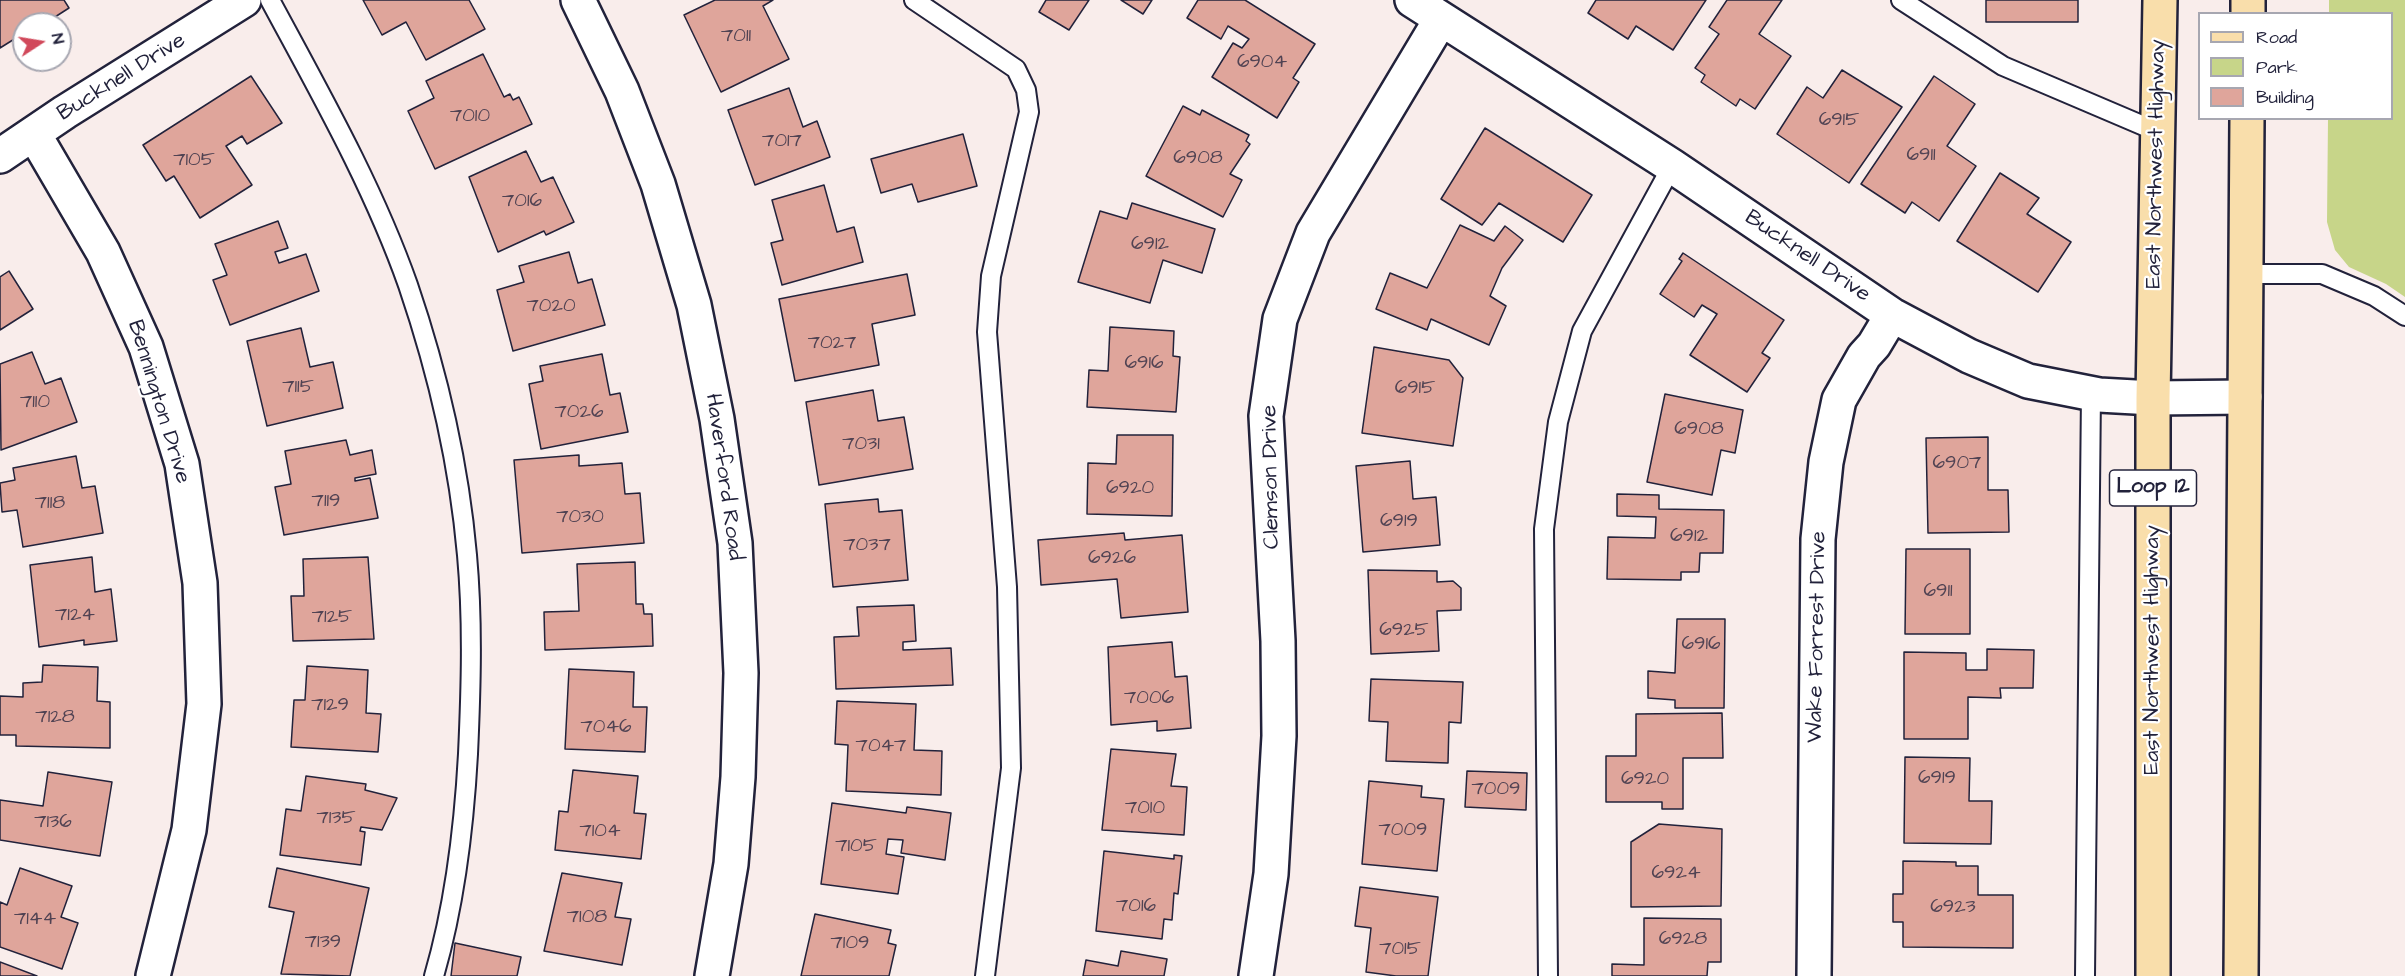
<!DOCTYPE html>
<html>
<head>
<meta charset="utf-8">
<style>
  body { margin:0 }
  #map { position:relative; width:2405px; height:976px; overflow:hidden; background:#f9edeb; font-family:"Architects Daughter",sans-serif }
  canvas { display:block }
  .legend { position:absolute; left:2198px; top:12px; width:195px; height:108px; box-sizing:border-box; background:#fff; border:2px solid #a7a7b1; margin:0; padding:8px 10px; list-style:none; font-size:18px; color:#22223b }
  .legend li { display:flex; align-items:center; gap:12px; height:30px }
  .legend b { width:30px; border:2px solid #a7a7b1 }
  .north { position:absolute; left:12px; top:12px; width:60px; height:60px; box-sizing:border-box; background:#fff; border:2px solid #a7a7b1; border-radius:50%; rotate:78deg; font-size:16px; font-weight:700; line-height:24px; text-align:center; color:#22223b }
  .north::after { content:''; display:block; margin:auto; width:21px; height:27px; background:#d1495b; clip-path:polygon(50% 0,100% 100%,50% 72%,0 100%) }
</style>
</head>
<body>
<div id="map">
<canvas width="2405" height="976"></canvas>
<ul class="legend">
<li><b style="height:8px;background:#f9deab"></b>Road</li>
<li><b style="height:16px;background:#c7d589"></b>Park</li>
<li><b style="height:16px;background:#dfa59b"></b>Building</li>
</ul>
<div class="north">N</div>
</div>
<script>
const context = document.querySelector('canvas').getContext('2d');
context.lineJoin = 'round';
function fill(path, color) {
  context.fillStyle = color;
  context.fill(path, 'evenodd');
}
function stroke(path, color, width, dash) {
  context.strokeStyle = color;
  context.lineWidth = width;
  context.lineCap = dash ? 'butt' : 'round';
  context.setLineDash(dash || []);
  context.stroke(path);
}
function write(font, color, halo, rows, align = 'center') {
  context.font = font + ' "Architects Daughter",sans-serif';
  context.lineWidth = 4.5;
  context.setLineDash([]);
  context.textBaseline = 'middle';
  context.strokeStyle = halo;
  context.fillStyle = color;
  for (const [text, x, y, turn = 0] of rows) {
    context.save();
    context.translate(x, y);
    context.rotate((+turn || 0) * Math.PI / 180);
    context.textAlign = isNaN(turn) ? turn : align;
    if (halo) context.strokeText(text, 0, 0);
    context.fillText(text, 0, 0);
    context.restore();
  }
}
const green = new Path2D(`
  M2329,0H2405V297L2386,284L2349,267L2335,250L2327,222L2328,119L2392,118V14L2329,13Z`);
const building = new Path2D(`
  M0,0H64L69,8L44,24H24V33L0,48Z
  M363,0H469L485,29L426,60L406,22L382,35Z
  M715,0H773L763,6L789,59L721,92L684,15Z
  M1046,0H1089L1069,30L1039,12Z
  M1121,0H1152L1143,14Z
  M1198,0H1245L1315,44L1293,78L1299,82L1277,118L1212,77L1233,43L1242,48L1249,39L1228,26L1221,39L1187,18Z
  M1596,0H1706L1673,50L1636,26L1628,39L1588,13Z
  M1727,0H1782L1759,34L1791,56L1755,109L1740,99L1736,106L1701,82L1705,75L1695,68L1719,34L1709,27Z
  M1986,0H2078V22H1986Z
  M483,54L504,97L510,94L513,100L519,97L532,124L435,169L408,111L434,98L426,81Z
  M1842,70L1902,107L1849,183L1777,134L1807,87L1823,98Z
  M251,76L282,123L247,144L242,136L226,146L252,185L200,218L174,176L166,181L143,145Z
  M1934,76L1975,104L1947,146L1976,166L1939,221L1912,202L1905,213L1861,184Z
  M789,88L803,127L817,121L830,157L755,185L728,110Z
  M1183,106L1200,115L1202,110L1249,135L1246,141L1250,144L1230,174L1242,180L1223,217L1146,176Z
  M1485,128L1592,195L1563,242L1499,203L1482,225L1441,199Z
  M963,134L977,186L918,202L912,184L881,193L871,159Z
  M526,151L541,182L553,177L574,222L546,235L544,231L498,252L469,177Z
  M2000,173L2039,198L2027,214L2071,242L2038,292L1957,241Z
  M824,185L837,232L854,227L863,262L782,285L771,243L783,240L772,200Z
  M1132,203L1215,229L1202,273L1163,260L1150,303L1078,282L1100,211L1127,219Z
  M278,221L288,248L275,252L279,263L306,254L319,291L230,325L213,280L227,275L215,244Z
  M1460,225L1494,241L1505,226L1523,240L1502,268L1490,296L1506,306L1489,345L1431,319L1427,330L1376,309L1390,273L1427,288Z
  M569,252L578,283L592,279L605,325L513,351L497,290L524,282L519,266Z
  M1683,253L1784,320L1762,353L1770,358L1747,392L1690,355L1717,314L1702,305L1694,317L1660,294L1682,261L1679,259Z
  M9,271L33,309L0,330V277Z
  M907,274L915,315L872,324L879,365L795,381L779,299Z
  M1110,327L1174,331L1173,356L1180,357L1176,412L1087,407L1089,370L1108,371Z
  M301,328L310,367L333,362L343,408L267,426L247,341Z
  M1374,347L1449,360L1463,378L1453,446L1362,433Z
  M32,352L45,384L61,378L77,422L1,450L0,364Z
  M602,354L610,395L620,393L628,432L541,449L529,384L543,381L540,366Z
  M873,390L878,421L904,417L913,469L819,485L806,402Z
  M1665,394L1743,410L1735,453L1721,450L1712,495L1647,482Z
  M1117,435H1173L1172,516L1087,514L1088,463L1116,464Z
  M1988,437V490H2008L2009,532L1928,533L1926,438Z
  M346,440L350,455L372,450L376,474L355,478V481L370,478L378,518L284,535L275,487L291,484L285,451Z
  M579,455V466L622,463L625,494L640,493L644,543L522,553L514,460Z
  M76,456L82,488L95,486L103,533L23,547L17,510L2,512L0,483L15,480L13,468Z
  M1410,461L1413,499L1436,497L1440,545L1363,552L1356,466Z
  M1617,494L1659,495V509L1724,510L1723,553H1700L1699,572H1681V580L1607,579L1608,537L1655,538L1656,517L1617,516Z
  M878,499L879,512L902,510L908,580L833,587L825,504Z
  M1124,533L1125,540L1182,535L1188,612L1121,618L1117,579L1041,585L1038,540Z
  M1906,549H1970V634H1905Z
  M92,557L95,592L111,589L117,641L84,645V640L39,647L30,565Z
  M368,557L374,639L293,641L291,596H304L303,559Z
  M635,562L636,604H643L644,614H652L653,646L545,650L544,612L579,611L577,564Z
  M1368,570L1437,571V582L1453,581L1461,588V610L1437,611L1439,651L1371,654Z
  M914,605L916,641L903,642V650L951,648L953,685L836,689L834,637L859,636L857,607Z
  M1677,619H1725L1724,708H1675V700L1648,698V671L1675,673Z
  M1172,642L1175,677L1187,676L1191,728L1157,731V721L1111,725L1108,647Z
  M1987,649L2034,650L2033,688H2000L2001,698L1968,697V739H1904V652L1966,653V670H1987Z
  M43,665L98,667L97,701L110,702V748L16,746V735H0V696L23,697V683L42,682Z
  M307,666L368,670L366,713L381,714L378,752L291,747L294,700H305Z
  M569,669L634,672L633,707H647L645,752L565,749Z
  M1371,679L1463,682L1461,723L1449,722L1448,763L1386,761L1388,722L1369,721Z
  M837,701L916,704L914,750L942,751L941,795L846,791L848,745L835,744Z
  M1722,713L1723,758H1683V809H1662V802H1606V756H1636V714Z
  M1111,749L1176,754L1171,786L1187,787L1184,835L1102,830Z
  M1905,757L1970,758L1969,801H1992L1991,844L1904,843Z
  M573,770L638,776L634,813L646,814L641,859L555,850L559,811L568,812Z
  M1467,771L1527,773L1526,810L1465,807Z
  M48,772L112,782L100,856L0,840V800L43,806Z
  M306,776L366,784L365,790L397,798L382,830L361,827L360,831L365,832L361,865L280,855L286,809L301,811Z
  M1369,781L1422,786L1421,797L1444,799L1437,871L1362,864Z
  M832,803L906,813L907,807L951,813L945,860L901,853L903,840L888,839L886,854L904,857L898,894L821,884Z
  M1659,824L1722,829L1721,906L1631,907V842Z
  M1104,851L1174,859V855L1182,856L1178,894L1174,893L1172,920L1164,919L1162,939L1096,931Z
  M1903,861L1956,862V866H1978V895H2013V948L1903,947V922H1893V894H1903Z
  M20,868L72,886L61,917L78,923L62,969L0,947V902L7,905Z
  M277,868L369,888L350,976L281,974L294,912L269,907Z
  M562,873L622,883L615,917L631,919L622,965L544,951Z
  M1360,887L1438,897L1428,976H1396L1366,972L1371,928L1355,926Z
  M815,914L891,930L888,943L896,945L889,976H801Z
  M1644,918L1721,919V962H1708L1707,976H1612V964L1644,965Z
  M455,943L521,957L517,976H451Z
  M1121,951L1167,959L1164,976H1083L1086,960L1118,966Z
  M0,962L37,976H0Z`);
const service = new Path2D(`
  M270,0C320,93 373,186 408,285C437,370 459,465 467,555C473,621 471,688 468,754C464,828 455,904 434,976
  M914,0L1016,69L1026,90L1029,112L991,276L987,332L1007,587L1011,768L985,976
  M1901,0L2003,66L2158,132
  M2246,274H2322L2374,296L2405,316
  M1548,976L1544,529L1558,422L1582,331L1672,166
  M2085,976L2091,393`);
const minor = new Path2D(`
  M578,0L622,91L658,184L694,305L717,419L735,543L741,673L738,777L731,864L712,976
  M1412,0L1672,166L1892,315L1969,356L2028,381L2099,395L2153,398L2245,397
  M34,134L103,252L146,347L182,464L200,583L204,704L189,830L153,976
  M0,156L65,112L244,0
  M1256,976L1271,874L1279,736L1278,641L1266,416L1280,319L1313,233L1441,19
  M1814,976L1818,539L1826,462L1839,400L1864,356L1874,345L1892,315`);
const primary = new Path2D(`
  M2248,14V0
  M2153,976V398L2160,0
  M2241,976L2247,118`);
const numberNames = [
  ["7011",736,37],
  ["6904",1262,63],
  ["7010",470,117],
  ["6915",1839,121],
  ["7017",782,142],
  ["6911",1921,156],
  ["6908",1198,159],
  ["7105",194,161],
  ["7016",522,202],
  ["6912",1150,245],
  ["7020",551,307],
  ["7027",832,344],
  ["6916",1144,364],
  ["7115",298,388],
  ["6915",1415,389],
  ["7110",35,403],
  ["7026",579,413],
  ["6908",1699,430],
  ["7031",861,445],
  ["6907",1957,464],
  ["6920",1130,489],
  ["7119",326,502],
  ["7118",50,504],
  ["7030",580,518],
  ["6919",1399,522],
  ["6912",1689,537],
  ["7037",867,546],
  ["6926",1112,559],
  ["6911",1938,592],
  ["7124",75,616],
  ["7125",332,618],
  ["6925",1404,631],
  ["6916",1701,645],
  ["7006",1149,699],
  ["7129",330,706],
  ["7128",55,718],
  ["7046",606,728],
  ["7047",881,747],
  ["6919",1937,779],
  ["6920",1645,780],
  ["7009",1496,790],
  ["7010",1145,809],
  ["7135",336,819],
  ["7136",53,823],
  ["7009",1403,831],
  ["7104",600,832],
  ["7105",856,847],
  ["6924",1676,874],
  ["7016",1136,907],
  ["6923",1953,908],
  ["7108",587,918],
  ["7144",35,920],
  ["6928",1683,940],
  ["7139",323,943],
  ["7109",850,944],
  ["7015",1400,950]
];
const shields = [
  [2153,488,87]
];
const shieldNames = [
  ["Loop 12",2153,488]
];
const streetNames = [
  ["Bucknell Drive",122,78,-32],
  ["East Northwest Highway",2157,164,-89],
  ["Bucknell Drive",1807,257,34],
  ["Bennington Drive",158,402,73],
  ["Haverford Road",723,477,82],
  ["Clemson Drive",1272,477,-91],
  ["Wake Forrest Drive",1818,637,-89],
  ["East Northwest Highway",2153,650,-90]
];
fill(green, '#c7d589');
fill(building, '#dfa59b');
stroke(building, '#22223b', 1.5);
stroke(service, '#22223b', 22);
stroke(minor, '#22223b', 38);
stroke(primary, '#22223b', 38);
stroke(service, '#fff', 18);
stroke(minor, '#fff', 33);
stroke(primary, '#f9deab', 33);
write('20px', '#514353', null, numberNames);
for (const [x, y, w] of shields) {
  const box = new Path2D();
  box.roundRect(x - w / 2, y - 18, w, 36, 4.5);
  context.fillStyle = '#fff';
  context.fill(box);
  stroke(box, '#22223b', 1.5);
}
write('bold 21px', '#22223b', null, shieldNames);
write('22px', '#22223b', '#fff', streetNames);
</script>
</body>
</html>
